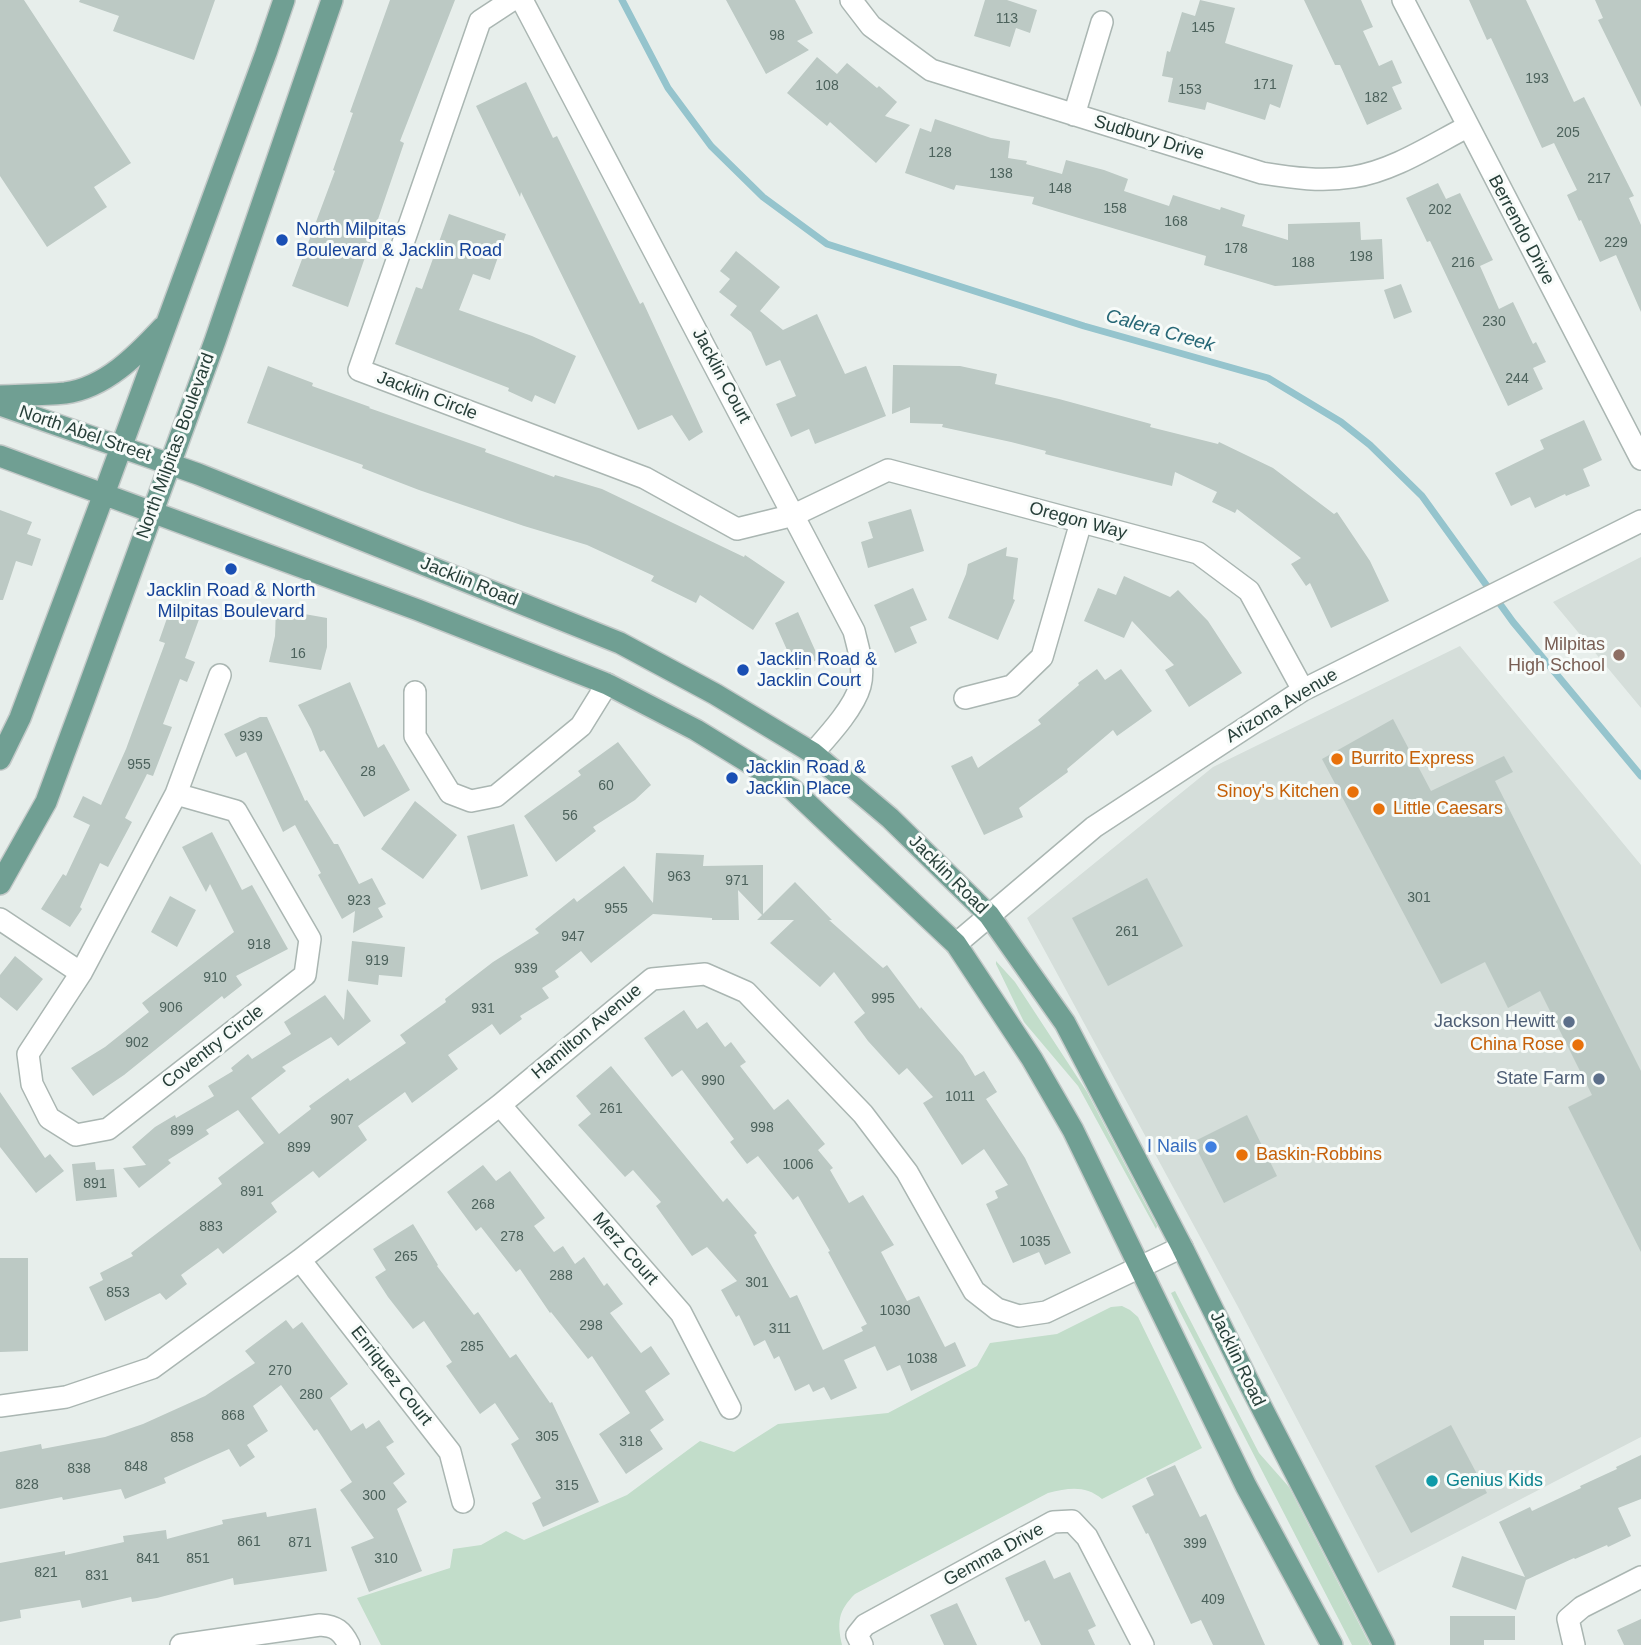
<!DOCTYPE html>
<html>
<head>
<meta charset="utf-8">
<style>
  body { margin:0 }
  canvas { display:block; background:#e7eeeb }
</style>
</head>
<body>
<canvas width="1641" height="1645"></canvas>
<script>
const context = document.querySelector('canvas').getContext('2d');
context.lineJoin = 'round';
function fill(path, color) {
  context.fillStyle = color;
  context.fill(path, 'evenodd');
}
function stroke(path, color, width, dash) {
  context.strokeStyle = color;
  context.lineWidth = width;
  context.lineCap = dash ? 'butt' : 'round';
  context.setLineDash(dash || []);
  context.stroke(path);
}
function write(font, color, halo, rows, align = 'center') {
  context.font = font + ' Helvetica,sans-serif';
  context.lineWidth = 6;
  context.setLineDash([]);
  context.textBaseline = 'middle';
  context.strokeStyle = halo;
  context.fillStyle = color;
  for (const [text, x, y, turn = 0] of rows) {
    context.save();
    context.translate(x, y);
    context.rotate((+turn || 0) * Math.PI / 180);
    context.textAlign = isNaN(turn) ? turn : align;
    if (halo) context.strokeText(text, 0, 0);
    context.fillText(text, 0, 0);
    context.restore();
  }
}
const built = new Path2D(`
  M1641,557V708L1553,602Z
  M1460,646L1641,865V1437L1378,1573L1237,1305L1027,918L1213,767Z`);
const green = new Path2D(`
  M996,961L1015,982L1087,1092L1157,1226L1156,1229L1078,1086L1024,1022L996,964Z
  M1175,1291L1259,1453L1289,1487L1370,1645H1352L1179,1310L1171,1293Z
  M1122,1306L1130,1310L1138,1317L1202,1448L1102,1499C1085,1485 1069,1488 1048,1493L855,1594C838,1611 837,1622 842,1645H381L357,1598L450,1568L453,1549L481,1545L506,1531L524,1540L627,1495L700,1441L734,1452L778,1424L888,1413L977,1366L990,1343L1057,1334L1111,1307Z`);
const stream = new Path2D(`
  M622,0L668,88L711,146L763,197L827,244L1084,326L1268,378L1341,422L1370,445L1422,496L1513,622L1641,776`);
const building = new Path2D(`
  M0,0H24L131,163L94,187L107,207L47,247L0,176Z
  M80,0H215L194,60L113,31L119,16L79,2Z
  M390,0H455L400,141L404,143L348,307L292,286L335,171L333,170L353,113L350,112Z
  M726,0H795L813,33L797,41L809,50L766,74Z
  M985,0H1007L1037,10L1030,33L1016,28L1010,47L974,36Z
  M1200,0L1235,8L1225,43L1293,65L1280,108L1270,104L1265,120L1207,102L1205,110L1168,102L1173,78L1162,76L1167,51L1170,52L1182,12L1195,16Z
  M1304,0H1361L1373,27L1363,31L1379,66L1392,60L1402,83L1392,87L1402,109L1367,125L1340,65H1335Z
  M1469,0H1526L1574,102L1584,97L1634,196L1629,198L1641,225V312L1616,255L1600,262L1581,220L1579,221L1567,195L1577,190L1554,143L1542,148L1491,38L1487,40Z
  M1595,0H1641V107L1598,20L1603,18Z
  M817,57L837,74L847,63L877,88L879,86L897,102L885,116L910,125L876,163L830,122L827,126L787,93Z
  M526,82L553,138L557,136L640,304L643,302L703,432L689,441L672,415L638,430L521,192L520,197L476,106Z
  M935,119L991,138L1010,141L1008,158L1027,161L1026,164L1062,174L1066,160L1104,170L1128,179L1124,191L1169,206L1173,195L1220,210L1221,207L1245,215L1242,226L1288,240V224L1360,222L1361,240L1382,239L1384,279L1275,286L1204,265L1206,256L1032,204L1034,197L956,185L954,190L905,173L920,128L931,132Z
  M1438,183L1446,199L1460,193L1493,260L1480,266L1499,309L1513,302L1533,344L1536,342L1546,362L1533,368L1543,389L1508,406L1430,241L1427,242L1406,198Z
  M449,214L506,234L490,280L473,274L459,310L532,336L576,356L555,404L535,395L532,402L508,391L509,388L395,344L416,287L422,289Z
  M736,251L780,287L760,311L783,330L817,314L845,374L866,366L886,416L815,444L809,429L791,437L776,404L796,396L780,360L766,366L751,332L730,315L737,306L719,292L730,279L720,271Z
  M1401,284L1412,312L1394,319L1384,290Z
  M893,365L960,366L997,374L995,384L1059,399L1151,424L1150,427L1218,444L1219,442L1273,468L1334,514L1337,512L1370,561L1389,601L1331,628L1310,583L1306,586L1291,564L1301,558L1237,509L1235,513L1212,502L1217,492L1175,472L1172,486L1045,454L1046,451L1011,442L942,427L943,424L910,423V407L892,414Z
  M268,366L313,383L312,386L370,407L369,408L486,449L485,452L554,477L555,475L602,489L744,557L745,555L785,582L753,630L700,595L696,603L651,581L654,576L587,545L524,526L419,490L362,468L363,465L247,423Z
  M1584,420L1602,460L1583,469L1590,486L1566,496L1565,494L1535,508L1530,497L1511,506L1495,473L1544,449L1540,440Z
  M911,509L924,551L868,568L861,542L873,538L868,522Z
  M0,510L32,522L27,534L41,539L32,566L16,561L3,600H0Z
  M1007,547L1006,556L1018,558L1013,599L1015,600L998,640L948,618L966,574L968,564Z
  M1124,576L1170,597L1178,590L1208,621L1242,673L1189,707L1165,670L1174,665L1132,621L1124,638L1084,621L1098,588L1116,595Z
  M913,588L927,620L910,627L917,643L895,653L874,605Z
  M173,601L202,611L185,658L195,662L187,682L180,679L163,724L172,727L153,776L147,774L125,818L132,822L108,867L100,863L80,907L82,909L70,927L41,909L63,874L66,876L90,825L73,817L83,796L101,805L126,749L165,643L159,641Z
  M276,609L327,618V647L321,670L269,662L275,636Z
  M798,612L819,659L796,670L775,623Z
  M1097,669L1105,680L1121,669L1152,711L1117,736L1113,730L1067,769L1068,772L1019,808L1023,817L984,835L951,766L972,756L978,768L1041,724L1038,720L1079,685L1078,683Z
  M350,682L378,748L384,744L410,790L364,817L324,750L320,752L311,729L298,705Z
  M260,717H267L305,801L307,800L334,844H338L359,884L372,878L386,904L378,908L383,917L353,933L355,911L342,919L318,875L321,873L295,825L283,832L246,752L236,757L224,734Z
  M1393,719L1431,791L1504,756L1513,772L1495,781L1641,1071V1252L1568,1107L1592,1095L1540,991L1508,1008L1485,962L1441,984L1322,759Z
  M618,742L651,785L635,800L593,827L596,831L556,862L524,816L581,775L578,771Z
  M415,801L457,835L423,879L381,849Z
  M514,824L528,876L481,890L467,836Z
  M212,832L242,890L252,885L288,949L236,976L242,985L224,999L222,996L124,1075L93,1096L71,1068L105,1047L149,1012L142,1003L234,932L210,884L206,892L182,847Z
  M656,853L704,855L703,866L763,865V914L795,882L832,920H829L883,968L887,965L920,1009L921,1007L963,1056L975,1076L984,1071L997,1092L986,1099L1025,1158L1071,1253L1045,1265L1039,1252L1013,1263L986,1204L998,1198L995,1191L1008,1185L984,1149L962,1165L923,1103L933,1097L907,1068L899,1075L868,1041L854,1022L865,1013L834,972L820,987L770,943L794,920H757L762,915L738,890L739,920H712V918L653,914L591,963L581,951L555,971L559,977L542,988L549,998L520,1016L522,1019L500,1035L492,1024L448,1055L458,1069L412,1103L405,1092L358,1126L367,1140L319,1178L313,1171L271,1203L277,1212L223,1254L218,1248L181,1275L187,1284L166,1300L160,1293L105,1321L89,1287L103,1280L100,1273L133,1256L131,1253L222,1184L218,1178L264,1143L238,1110L206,1130L209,1134L168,1160L171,1163L139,1188L123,1168L146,1165L132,1147L155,1127L175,1115L176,1118L214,1096L208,1086L233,1071L231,1068L248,1054L252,1059L291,1034L284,1022L325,995L344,1020L347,989L371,1021L338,1046L331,1037L282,1067L286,1071L251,1098L279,1134L311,1109L309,1106L348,1078L350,1081L406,1043L400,1035L446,1002L445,999L493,962L539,933L535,929L574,898L577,902L624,866L653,903Z
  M1147,878L1183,946L1108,986L1072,918Z
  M170,896L196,910L177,947L151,932Z
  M352,941L405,947L402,977L379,975L378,985L348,981Z
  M15,956L43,979L17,1011L0,997V975Z
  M684,1010L697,1029L707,1022L725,1047L731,1042L746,1062L740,1066L774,1110L788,1099L825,1144L818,1150L833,1168L830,1170L849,1203L863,1195L894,1245L881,1252L907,1301L919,1296L945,1347L955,1342L966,1366L911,1391L900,1365L887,1371L875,1346L844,1360L857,1388L831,1400L824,1387L813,1392L809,1384L795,1391L779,1356L774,1359L765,1340L754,1346L739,1315L736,1317L721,1290L737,1281L707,1247L692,1256L656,1206L661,1202L633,1170L625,1177L578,1125L591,1114L576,1096L611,1066L723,1202L727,1198L757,1233L754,1235L790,1298L797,1295L823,1350L863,1331L861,1327L867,1324L828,1252L830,1251L798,1196L793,1200L758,1156L747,1164L730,1142L734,1139L682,1070L672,1077L644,1038Z
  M0,1092L45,1158L50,1154L64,1171L36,1193L0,1147Z
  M1247,1115L1277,1176L1224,1203L1193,1142Z
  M95,1162L96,1170L114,1169L117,1197L76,1201L72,1164Z
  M483,1165L496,1181L510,1171L545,1218L534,1226L554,1252L563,1246L575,1264L584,1257L604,1286L607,1283L623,1304L610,1313L641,1353L651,1346L670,1374L645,1391L664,1420L650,1430L663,1449L626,1474L599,1434L630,1413L592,1356L588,1359L551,1312L550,1313L520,1269L516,1272L481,1227L476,1231L447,1192Z
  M413,1224L438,1265L437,1266L474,1315L478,1312L510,1358L516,1354L550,1403L552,1402L599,1502L543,1527L532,1503L541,1498L511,1444L519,1439L495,1403L480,1414L446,1366L452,1362L424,1321L413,1329L388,1297L375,1277L386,1270L373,1249Z
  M0,1258H28V1351L0,1352Z
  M286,1320L293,1329L302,1322L348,1384L330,1398L351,1431L363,1423L366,1429L379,1420L394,1442L386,1447L405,1474L393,1483L407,1502L397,1509L422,1571L369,1592L351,1547L374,1538L340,1490L352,1482L317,1429L314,1431L281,1385L253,1406L268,1431L247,1445L255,1457L240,1467L229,1449L164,1478L166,1483L125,1499L121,1489L63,1500L62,1497L0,1509V1452L41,1444L42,1449L105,1437L143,1424L205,1396L255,1363L245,1351Z
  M1451,1425L1487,1493L1411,1533L1375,1466Z
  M1641,1455V1499L1618,1508L1631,1536L1608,1547L1607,1545L1575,1559L1574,1558L1526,1580L1516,1610L1452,1587L1462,1556L1525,1577L1499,1522L1530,1507L1532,1511L1581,1488L1580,1486L1617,1469L1616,1467Z
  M1175,1465L1200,1517L1206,1514L1265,1645H1213L1201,1620L1191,1624L1148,1533L1146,1534L1132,1506L1154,1495L1146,1478Z
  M316,1508L327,1571L234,1585L233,1578L157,1598L132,1602L131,1597L82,1608L80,1600L20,1610L21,1618L0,1622V1563L65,1551V1555L124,1542L123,1536L166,1530L167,1539L223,1524L222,1520L266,1512L267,1517Z
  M1045,1560L1054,1579L1070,1572L1096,1626L1088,1630L1095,1645H1041L1029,1620L1025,1622L1005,1578Z
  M957,1603L977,1645H944L930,1615Z
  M1450,1616H1515V1640H1484V1645H1450Z
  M1641,1619V1645H1624L1617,1630Z`);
const minor = new Path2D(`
  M512,0L480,21L359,370L645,478L737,529L794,515L888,470L1198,553L1249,591L1303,690
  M522,0L854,631C858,648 865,668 860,686C854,708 828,736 813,753
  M851,0L871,26L931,70L1262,173C1293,178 1322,182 1353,177C1393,171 1432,145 1467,127
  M1403,0L1641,459
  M1074,115L1102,22
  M415,692V736L450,793L471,801L496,796L581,726L607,684
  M965,698L1012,686L1042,657L1081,522
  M176,794L236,811L310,939L305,975L108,1129L76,1135L49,1118L32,1084L28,1054L81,973L176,794L220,675
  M0,919L81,973
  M956,944L1094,827L1303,690L1641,521
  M500,1105L681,1313L730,1408
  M300,1260L450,1452L463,1502
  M0,1406L66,1397L152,1368L300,1260L500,1105L652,979L705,974L746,992L863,1114L907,1172L974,1291L997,1309L1019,1316L1046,1312L1182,1247
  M181,1645L320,1625C336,1626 342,1631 349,1645
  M862,1645L857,1635L865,1625L1053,1522L1072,1521L1087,1537L1143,1645
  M1574,1645L1568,1619L1582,1607L1641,1577`);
const major = new Path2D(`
  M0,396C22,395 44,395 65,393C105,388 137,355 163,327
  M0,405L198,474L620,643L715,694L813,753L890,818L989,915L1065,1023L1182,1247L1249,1383L1384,1645
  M0,456L418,610L607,684L696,730L792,789L956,944L1032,1059L1073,1130L1246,1486L1332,1645
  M0,759L20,718L104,494L266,53L284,0
  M0,884L46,802L84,700L215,341L332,0`);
const markers = [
  [282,240,7,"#1a4fb4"],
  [231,569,7,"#1a4fb4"],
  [1619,655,7,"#8d6e63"],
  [743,670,7,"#1a4fb4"],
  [1337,759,7,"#e8710a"],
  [732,778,7,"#1a4fb4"],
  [1353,792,7,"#e8710a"],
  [1379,809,7,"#e8710a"],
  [1569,1022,7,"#5c6f8a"],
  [1578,1045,7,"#e8710a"],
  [1599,1079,7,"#5c6f8a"],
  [1211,1147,7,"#3f7fe0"],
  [1242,1155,7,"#e8710a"],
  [1432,1481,7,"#0f9aa8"]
];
const numberNames = [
  ["113",1007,19],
  ["145",1203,28],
  ["98",777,36],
  ["193",1537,79],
  ["171",1265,85],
  ["108",827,86],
  ["153",1190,90],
  ["182",1376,98],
  ["205",1568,133],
  ["128",940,153],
  ["138",1001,174],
  ["217",1599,179],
  ["148",1060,189],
  ["158",1115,209],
  ["202",1440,210],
  ["168",1176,222],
  ["229",1616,243],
  ["178",1236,249],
  ["198",1361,257],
  ["188",1303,263],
  ["216",1463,263],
  ["230",1494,322],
  ["244",1517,379],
  ["16",298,654],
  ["939",251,737],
  ["955",139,765],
  ["28",368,772],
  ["60",606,786],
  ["56",570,816],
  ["963",679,877],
  ["971",737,881],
  ["301",1419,898],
  ["923",359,901],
  ["955",616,909],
  ["261",1127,932],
  ["947",573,937],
  ["918",259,945],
  ["919",377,961],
  ["939",526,969],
  ["910",215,978],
  ["995",883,999],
  ["906",171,1008],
  ["931",483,1009],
  ["902",137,1043],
  ["990",713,1081],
  ["1011",960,1097],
  ["261",611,1109],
  ["907",342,1120],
  ["998",762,1128],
  ["899",182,1131],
  ["899",299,1148],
  ["1006",798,1165],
  ["891",95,1184],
  ["891",252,1192],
  ["268",483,1205],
  ["883",211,1227],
  ["278",512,1237],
  ["1035",1035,1242],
  ["265",406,1257],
  ["288",561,1276],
  ["301",757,1283],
  ["853",118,1293],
  ["1030",895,1311],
  ["298",591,1326],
  ["311",780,1329],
  ["285",472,1347],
  ["1038",922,1359],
  ["270",280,1371],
  ["280",311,1395],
  ["868",233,1416],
  ["305",547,1437],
  ["858",182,1438],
  ["318",631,1442],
  ["848",136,1467],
  ["838",79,1469],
  ["828",27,1485],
  ["315",567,1486],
  ["300",374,1496],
  ["861",249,1542],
  ["871",300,1543],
  ["399",1195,1544],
  ["841",148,1559],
  ["851",198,1559],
  ["310",386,1559],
  ["821",46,1573],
  ["831",97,1576],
  ["409",1213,1600]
];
const streetNames = [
  ["Sudbury Drive",1149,138,17],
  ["Berrendo Drive",1521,230,62],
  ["Jacklin Court",721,376,62],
  ["Jacklin Circle",427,396,21],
  ["North Abel Street",85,434,19],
  ["North Milpitas Boulevard",176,446,-70],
  ["Oregon Way",1078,521,15],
  ["Jacklin Road",469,582,22],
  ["Arizona Avenue",1282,706,-31],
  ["Jacklin Road",948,875,45],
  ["Hamilton Avenue",587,1032,-40],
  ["Coventry Circle",213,1047,-38],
  ["Merz Court",625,1249,49],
  ["Jacklin Road",1237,1359,64],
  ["Enriquez Court",391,1376,52],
  ["Gemma Drive",994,1555,-29]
];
const transitNames = [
  ["North Milpitas",296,230],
  ["Boulevard & Jacklin Road",296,251],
  ["Jacklin Road & North",231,591,"center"],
  ["Milpitas Boulevard",231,612,"center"],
  ["Jacklin Road &",757,660],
  ["Jacklin Court",757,681],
  ["Jacklin Road &",746,768],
  ["Jacklin Place",746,789]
];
const educationNames = [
  ["Milpitas",1605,645],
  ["High School",1605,666]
];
const foodNames = [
  ["Burrito Express",1351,759],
  ["Sinoy's Kitchen",1339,792,"right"],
  ["Little Caesars",1393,809],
  ["China Rose",1564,1045,"right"],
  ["Baskin-Robbins",1256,1155]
];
const serviceNames = [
  ["Jackson Hewitt",1555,1022],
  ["State Farm",1585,1079]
];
const shopNames = [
  ["I Nails",1197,1147]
];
const cultureNames = [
  ["Genius Kids",1446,1481]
];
const waterNames = [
  ["Calera Creek",1160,331,16]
];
fill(built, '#d5deda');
fill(green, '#c2ddca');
stroke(stream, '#95c4cd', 7);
fill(building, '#bcc9c4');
stroke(minor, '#aab6b2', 24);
stroke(major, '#c3c9c8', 24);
stroke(minor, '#fff', 21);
stroke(major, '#709f93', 21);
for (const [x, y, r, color] of markers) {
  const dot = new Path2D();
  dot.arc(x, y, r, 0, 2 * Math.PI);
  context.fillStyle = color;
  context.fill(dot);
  stroke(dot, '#f7fbf9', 2.5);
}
write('14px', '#4c625c', null, numberNames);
write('18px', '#273f39', '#f7fbf9', streetNames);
write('18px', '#164399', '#f7fbf9', transitNames, 'left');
write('18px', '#785e54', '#f7fbf9', educationNames, 'right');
write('18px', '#c56008', '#f7fbf9', foodNames, 'left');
write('18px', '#4e5e75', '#f7fbf9', serviceNames, 'right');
write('18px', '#366cbe', '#f7fbf9', shopNames, 'right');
write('18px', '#0d838f', '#f7fbf9', cultureNames, 'left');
write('italic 19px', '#266776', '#f7fbf9', waterNames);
</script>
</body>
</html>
